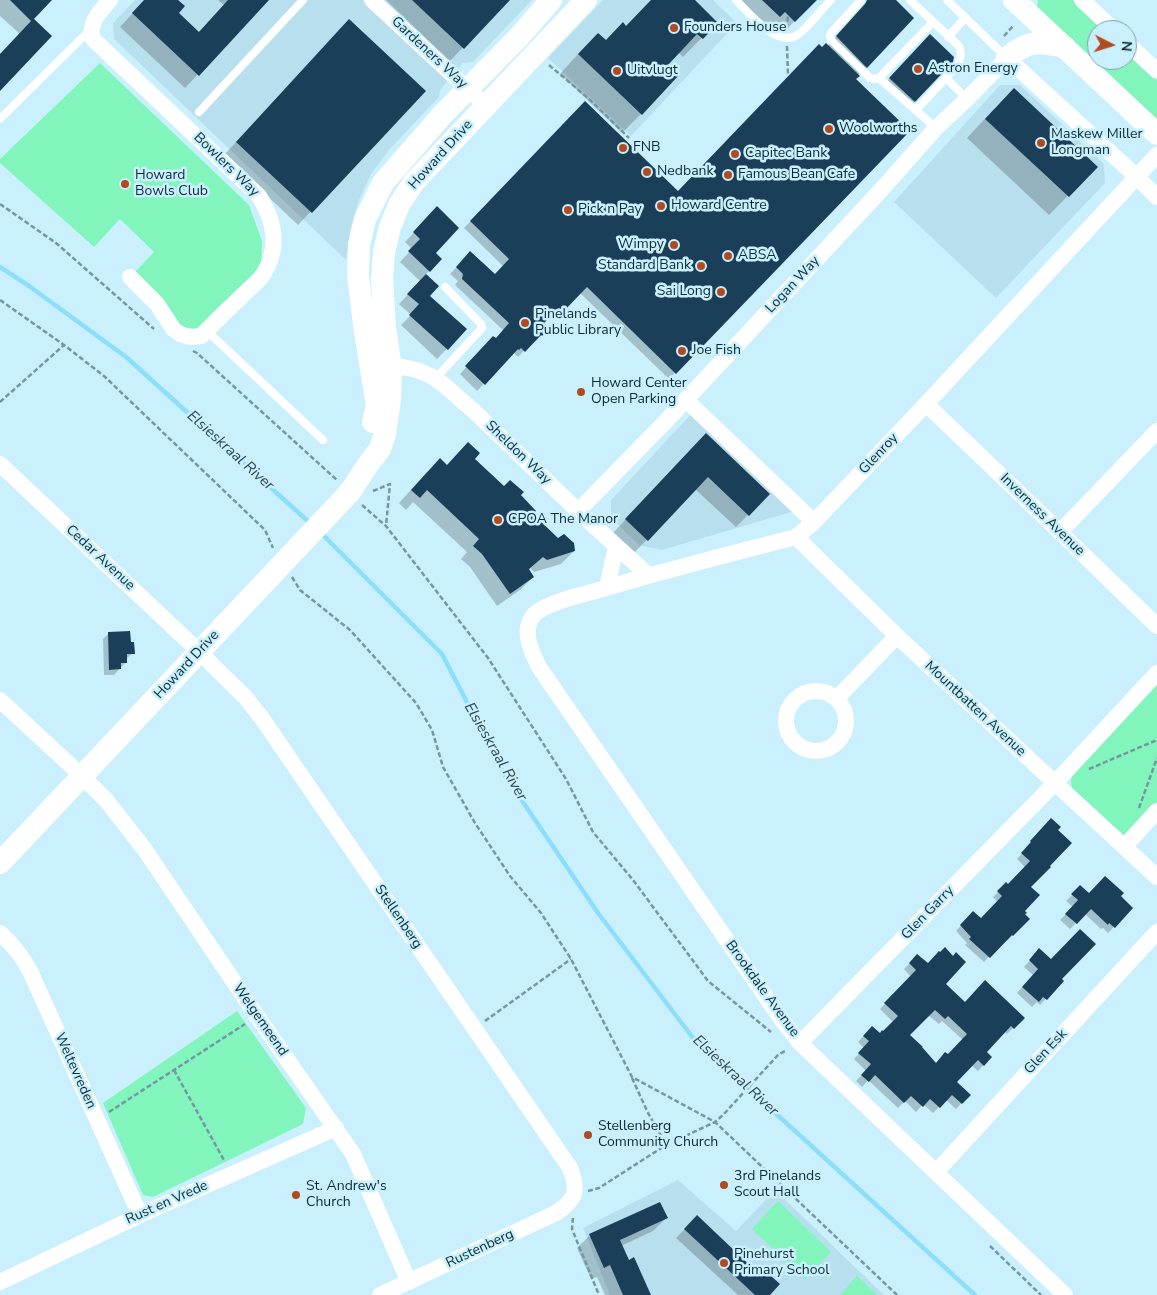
<!DOCTYPE html>
<html>
<head>
<meta charset="utf-8">
<style>
  body { margin:0 }
  #map { position:relative; width:1157px; height:1295px; overflow:hidden; background:#cbf0fd; font-family:"Nunito Sans",sans-serif }
  canvas { display:block }
  .north { position:absolute; left:1087px; top:20px; width:50px; height:50px; box-sizing:border-box; background:#cbf0fd; border:1px solid #7da1ad; border-radius:50%; rotate:95deg; font-size:14px; font-weight:700; line-height:20px; text-align:center; color:#092b35 }
  .north::after { content:''; display:block; margin:auto; width:18px; height:22px; background:#b04a21; clip-path:polygon(50% 0,100% 100%,50% 72%,0 100%) }
</style>
</head>
<body>
<div id="map">
<canvas width="1157" height="1295"></canvas>
<div class="north">N</div>
</div>
<script>
const context = document.querySelector('canvas').getContext('2d');
context.lineJoin = 'round';
function fill(path, color) {
  context.fillStyle = color;
  context.fill(path, 'evenodd');
}
function stroke(path, color, width, dash) {
  context.strokeStyle = color;
  context.lineWidth = width;
  context.lineCap = dash ? 'butt' : 'round';
  context.setLineDash(dash || []);
  context.stroke(path);
}
function write(font, color, halo, rows, align = 'center') {
  context.font = font + ' "Nunito Sans",sans-serif';
  context.lineWidth = 5;
  context.setLineDash([]);
  context.textBaseline = 'middle';
  context.strokeStyle = halo;
  context.fillStyle = color;
  for (const [text, x, y, turn = 0] of rows) {
    context.save();
    context.translate(x, y);
    context.rotate((+turn || 0) * Math.PI / 180);
    context.textAlign = isNaN(turn) ? turn : align;
    if (halo) context.strokeText(text, 0, 0);
    context.fillText(text, 0, 0);
    context.restore();
  }
}
const built = new Path2D(`
  M135,0H532L473,62L463,63L440,90L439,97L388,151L371,174L359,200L350,231L346,260L114,39L113,23Z
  M603,0H713L737,23L631,136L548,58Z
  M1000,85H1020L1104,164L1105,183L996,298L894,202Z
  M695,410L798,510L662,550L639,545L611,518V500Z
  M678,1180L736,1231L775,1190L884,1295H610L583,1228Z`);
const green = new Path2D(`
  M1038,0H1073L1105,30H1097V60H1127V51L1157,79V126L1036,12Z
  M100,63L249,205L262,241L261,270L201,330L182,327L134,273L154,252L120,219L94,247L0,163V159Z
  M1157,681V806L1125,837L1072,791L1071,781L1072,772Z
  M237,1011L306,1108L303,1124L153,1197L143,1195L103,1103Z
  M778,1201L831,1252L805,1279L752,1229Z
  M857,1276L877,1295H840Z`);
const shadow = new Path2D(`
  M0,0H50L32,19L0,90V55L20,34L0,16Z
  M145,0H176L177,13L198,33L224,5L218,0H267L185,88L120,27Z
  M386,0H508L450,61Z
  M651,0H693L716,23L683,57L678,52L666,65L641,114L622,133L560,74L579,53L605,41L626,27Z
  M736,0H815L782,34L772,24L767,29Z
  M868,0H894L866,67L854,79L908,131L669,379L580,293L556,317L552,313L543,323L548,328L535,342L533,341L518,357L514,353L511,355L477,391L460,374L487,344L496,339L504,331L455,285L458,281L450,274L470,253L494,275L503,266L464,228L585,102L678,193L822,48L828,46Z
  M337,34L424,91L298,225L224,155Z
  M930,36L952,62L912,104L887,81Z
  M995,108L1096,167L1049,215L967,138Z
  M437,208L434,253L441,259L425,275L429,296L465,330L437,359L401,325L411,315L399,304L420,281L400,262L412,249L405,242Z
  M694,447L748,515L736,527L695,489L634,553L613,533Z
  M473,459L504,487L519,495L531,515L558,540L574,551L561,564L534,572L530,568L528,570L533,577L520,590L497,606L470,567L461,559L467,552L413,502L406,510L399,503L427,472Z
  M109,633L129,643L133,653L126,659V662L114,675H104L103,639Z
  M1051,820L1023,911V914L1028,919L1007,941L1006,939L984,962L965,945L967,943L956,931L973,913L981,920L998,902L993,897L1006,884L1008,885L1025,867L1017,859L1027,848L1026,847Z
  M1080,887L1088,895L1119,896L1132,908L1108,933L1103,928L1101,929L1085,914L1070,929L1060,920L1073,907L1066,901Z
  M917,956L944,984L965,1003L1023,1018L1007,1034L1004,1031L985,1052L991,1057L978,1071L971,1065L956,1082L969,1095L956,1109L946,1100L933,1113L923,1104L916,1112L905,1101L898,1108L868,1080L862,1087L856,1081L866,1071L854,1059L864,1048L858,1042L872,1027L880,1034L893,1022L880,1009L911,977L904,969ZM928,1015L939,1024L942,1021L963,1040L948,1056L935,1064L908,1035Z
  M1034,956L1051,961L1060,979L1062,981L1040,1005L1037,1002L1032,1007L1017,993L1033,975L1024,967Z
  M697,1217L769,1295H738L676,1238Z
  M666,1218L653,1231L621,1246L628,1261L650,1295H605L597,1277L591,1279L577,1248L590,1235Z`);
const stream = new Path2D(`
  M0,267L29,286L126,357L311,524
  M320,532L442,654L504,774L598,913L693,1038L975,1295`);
const building = new Path2D(`
  M10,0H52L34,19L52,36L0,91V54L31,21Z
  M144,0H178L185,6L179,13L199,32L228,0H269L199,76L132,13Z
  M412,0H510L464,49Z
  M651,0H695L718,23L703,39L697,34L668,65L679,75L642,115L578,54L598,33L606,40L623,22L626,26Z
  M762,0H817L795,22L785,12L780,17Z
  M867,0H896L914,18L867,68L836,36L865,4Z
  M349,19L426,91L312,213L236,142Z
  M930,34L954,57L953,62L915,102L889,78Z
  M826,43L860,76L856,79L910,131L676,374L587,287L563,312L559,308L544,323L550,328L542,336L541,335L525,352L521,348L519,350L518,349L485,385L465,366L493,336L496,338L509,323L462,279L463,274L456,267L470,251L495,274L509,259L470,221L585,101L678,191L819,44L822,47Z
  M1014,88L1098,167L1069,197L985,119Z
  M437,206L459,228L436,253L442,259L430,272L408,251L420,239L413,232Z
  M426,274L439,286L430,296L467,329L448,350L409,315L419,304L407,294Z
  M706,433L770,494L749,516L708,477L648,541L625,519Z
  M468,442L480,453L475,459L504,486L510,480L524,492L521,495L536,511L533,514L558,538L564,534L574,543L575,551L547,560L543,557L529,569L534,577L510,594L482,554L473,546L479,539L427,490L420,498L411,490L440,458L447,465Z
  M130,631L131,642H134L135,654H127V663H121V669L109,670L108,632Z
  M1051,818L1061,827L1058,830L1072,843L1050,866L1051,867L1031,887L1040,895L1025,911L1027,913L1025,914L1030,919L1013,936L1012,935L990,958L969,939L971,937L960,925L973,911L981,918L1002,896L997,891L1006,882L1008,884L1030,861L1021,853L1031,842L1030,841Z
  M1105,876L1124,893L1121,896L1133,908L1115,928L1109,923L1108,925L1091,909L1077,924L1065,914L1078,900L1071,894L1080,885L1089,893Z
  M1080,929L1096,944L1062,979L1064,981L1047,1000L1043,997L1039,1002L1022,987L1038,969L1029,960L1039,948L1051,959Z
  M945,947L953,956L956,952L966,962L946,984L965,1002L985,980L1025,1018L1014,1029L1011,1026L987,1052L992,1057L984,1066L978,1060L957,1082L971,1095L962,1104L952,1095L940,1108L930,1099L923,1107L911,1096L904,1103L875,1075L869,1082L861,1075L871,1064L858,1053L869,1041L863,1036L872,1026L880,1033L882,1030L883,1031L898,1016L884,1003L916,970L909,963L917,954L928,963L939,951L940,952ZM935,1010L945,1019L948,1016L967,1034L948,1054L945,1052L936,1063L922,1047H923L910,1035Z
  M660,1202L668,1218L620,1240L629,1260L634,1257L651,1295H623L610,1265L604,1268L589,1234Z
  M697,1215L758,1273L762,1268L780,1284L770,1295H755L684,1229Z`);
const path = new Path2D(`
  M787,29L788,15
  M1004,36L1014,25
  M787,46L788,76
  M549,65L588,98L629,138
  M0,204L56,243L154,329
  M0,300L64,345L104,376L265,530L273,548
  M193,351L197,353L338,481
  M0,402L64,345
  M373,491L390,484L386,526
  M362,505L386,526L488,658L566,779L593,832L633,880L708,981L771,1032
  M292,577L300,590L350,630L416,703L432,730L443,767L475,823L510,876L541,913L571,959L632,1077L715,1122L897,1295
  M1089,769L1157,740
  M1139,808L1157,758
  M485,1021L571,959
  M174,1070L225,1162
  M632,1078L648,1113L666,1144
  M109,1112L245,1024
  M588,1191L599,1188L666,1145L715,1122L723,1115L778,1055L787,1050
  M573,1218L572,1229L599,1295
  M990,1246L1041,1295`);
const lane = new Path2D(`
  M736,0C749,13 778,50 799,34C809,26 821,10 831,0
  M861,0L831,33L830,36L831,40L870,78L875,79L879,78L933,22
  M910,0L959,46L961,54L958,65L916,110
  M947,0L1005,56
  M948,37L965,18
  M879,78L936,128
  M946,78L967,99
  M199,112L303,0
  M0,119L91,29
  M206,330L323,440
  M435,379L482,328L481,324L445,287`);
const street = new Path2D(`
  M110,0C100,12 88,22 93,39L259,196C274,220 280,247 264,273C259,282 247,290 240,298C227,310 214,323 201,336L191,337L182,335L174,330L157,304L130,277
  M372,0L486,106
  M1082,0L1114,30
  M1127,43L1157,71
  M381,368L402,367L417,370L431,376L444,385L476,413L578,511L648,575
  M686,400L814,522
  M926,404L1060,532L1157,626
  M0,464L191,644L245,697L261,717L570,1168C579,1190 576,1200 556,1213L380,1295
  M578,511L667,420L882,189L936,128L967,99L1007,58L1137,177L1157,197
  M1060,532L1157,431
  M796,537L897,636L1055,783L1157,877
  M607,587L616,547
  M786 721a30 30 0 1 1 60 0a30 30 0 1 1-60 0Z
  M836,699L897,636
  M0,700L82,776L106,800L145,850L257,1016L353,1154L409,1282
  M1124,847L1157,811
  M0,933C12,944 22,956 30,971L140,1215
  M800,1043L1055,783L1157,673
  M936,1172L1157,932
  M0,1282L140,1215L336,1128
  M1065,1295L800,1043L779,1016L539,667C532,652 521,632 533,616C542,604 581,595 596,591C662,571 730,554 796,537L814,522L926,404L1157,155`);
const secondary = new Path2D(`
  M1014,0L1157,134
  M1007,58C1028,40 1039,41 1065,47
  M373,422L377,406L364,325L358,275L359,245L365,219L383,183L443,114L519,37L551,0
  M0,863L350,492L369,463L380,449L385,434L390,400L391,368L385,327L382,279L384,252L390,227L400,203L414,182L586,0`);
const markers = [
  [674,28,5,"#b04a21"],
  [918,69,5,"#b04a21"],
  [617,71,5,"#b04a21"],
  [829,129,5,"#b04a21"],
  [1041,143,5,"#b04a21"],
  [623,148,5,"#b04a21"],
  [735,154,5,"#b04a21"],
  [647,172,5,"#b04a21"],
  [728,175,5,"#b04a21"],
  [125,184,5,"#b04a21"],
  [661,206,5,"#b04a21"],
  [568,210,5,"#b04a21"],
  [674,245,5,"#b04a21"],
  [728,256,5,"#b04a21"],
  [701,266,5,"#b04a21"],
  [721,292,5,"#b04a21"],
  [525,323,5,"#b04a21"],
  [682,351,5,"#b04a21"],
  [581,392,5,"#b04a21"],
  [498,520,5,"#b04a21"],
  [588,1135,5,"#b04a21"],
  [724,1185,5,"#b04a21"],
  [296,1195,5,"#b04a21"],
  [724,1263,5,"#b04a21"]
];
const poiNames = [
  ["Founders House",684,28],
  ["Astron Energy",928,69],
  ["Uitvlugt",627,71],
  ["Woolworths",839,129],
  ["Maskew Miller",1051,135],
  ["Longman",1051,151],
  ["FNB",633,148],
  ["Capitec Bank",745,154],
  ["Nedbank",657,172],
  ["Famous Bean Cafe",738,175],
  ["Howard",135,176],
  ["Bowls Club",135,192],
  ["Howard Centre",671,206],
  ["Pick n Pay",578,210],
  ["Wimpy",664,245,"right"],
  ["ABSA",738,256],
  ["Standard Bank",691,266,"right"],
  ["Sai Long",711,292,"right"],
  ["Pinelands",535,315],
  ["Public Library",535,331],
  ["Joe Fish",692,351],
  ["Howard Center",591,384],
  ["Open Parking",591,400],
  ["CPOA The Manor",508,520],
  ["Stellenberg",598,1127],
  ["Community Church",598,1143],
  ["3rd Pinelands",734,1177],
  ["Scout Hall",734,1193],
  ["St. Andrew's",306,1187],
  ["Church",306,1203],
  ["Pinehurst",734,1255],
  ["Primary School",734,1271]
];
const streetNames = [
  ["Gardeners Way",429,53,43],
  ["Howard Drive",441,155,-48],
  ["Bowlers Way",226,165,44],
  ["Logan Way",793,285,-47],
  ["Sheldon Way",518,453,44],
  ["Glenroy",879,454,-47],
  ["Inverness Avenue",1042,515,44],
  ["Cedar Avenue",100,558,43],
  ["Howard Drive",187,665,-47],
  ["Mountbatten Avenue",975,709,43],
  ["Glen Garry",928,913,-46],
  ["Stellenberg",398,917,56],
  ["Brookdale Avenue",762,989,54],
  ["Welgemeend",260,1020,55],
  ["Glen Esk",1046,1052,-47],
  ["Weltevreden",75,1071,66],
  ["Rust en Vrede",167,1203,-24],
  ["Rustenberg",480,1249,-25]
];
const waterNames = [
  ["Elsieskraal River",230,451,42],
  ["Elsieskraal River",495,752,60],
  ["Elsieskraal River",735,1076,43]
];
fill(built, '#b8dfed');
fill(green, '#82f5bd');
fill(shadow, '#0003');
stroke(stream, '#8cdffb', 4.5);
fill(building, '#1b3f58');
stroke(path, '#7497a3', 2.5, [5, 2.5]);
stroke(lane, '#fff', 8);
stroke(street, '#fff', 16);
stroke(secondary, '#fff', 22);
for (const [x, y, r, color] of markers) {
  const dot = new Path2D();
  dot.arc(x, y, r, 0, 2 * Math.PI);
  context.fillStyle = color;
  context.fill(dot);
  stroke(dot, '#cbf0fd', 2);
}
write('14px', '#092b35', '#cbf0fd', poiNames, 'left');
write('14px', '#092b35', '#cbf0fd', streetNames);
write('italic 15px', '#2c464f', '#cbf0fd', waterNames);
</script>
</body>
</html>
